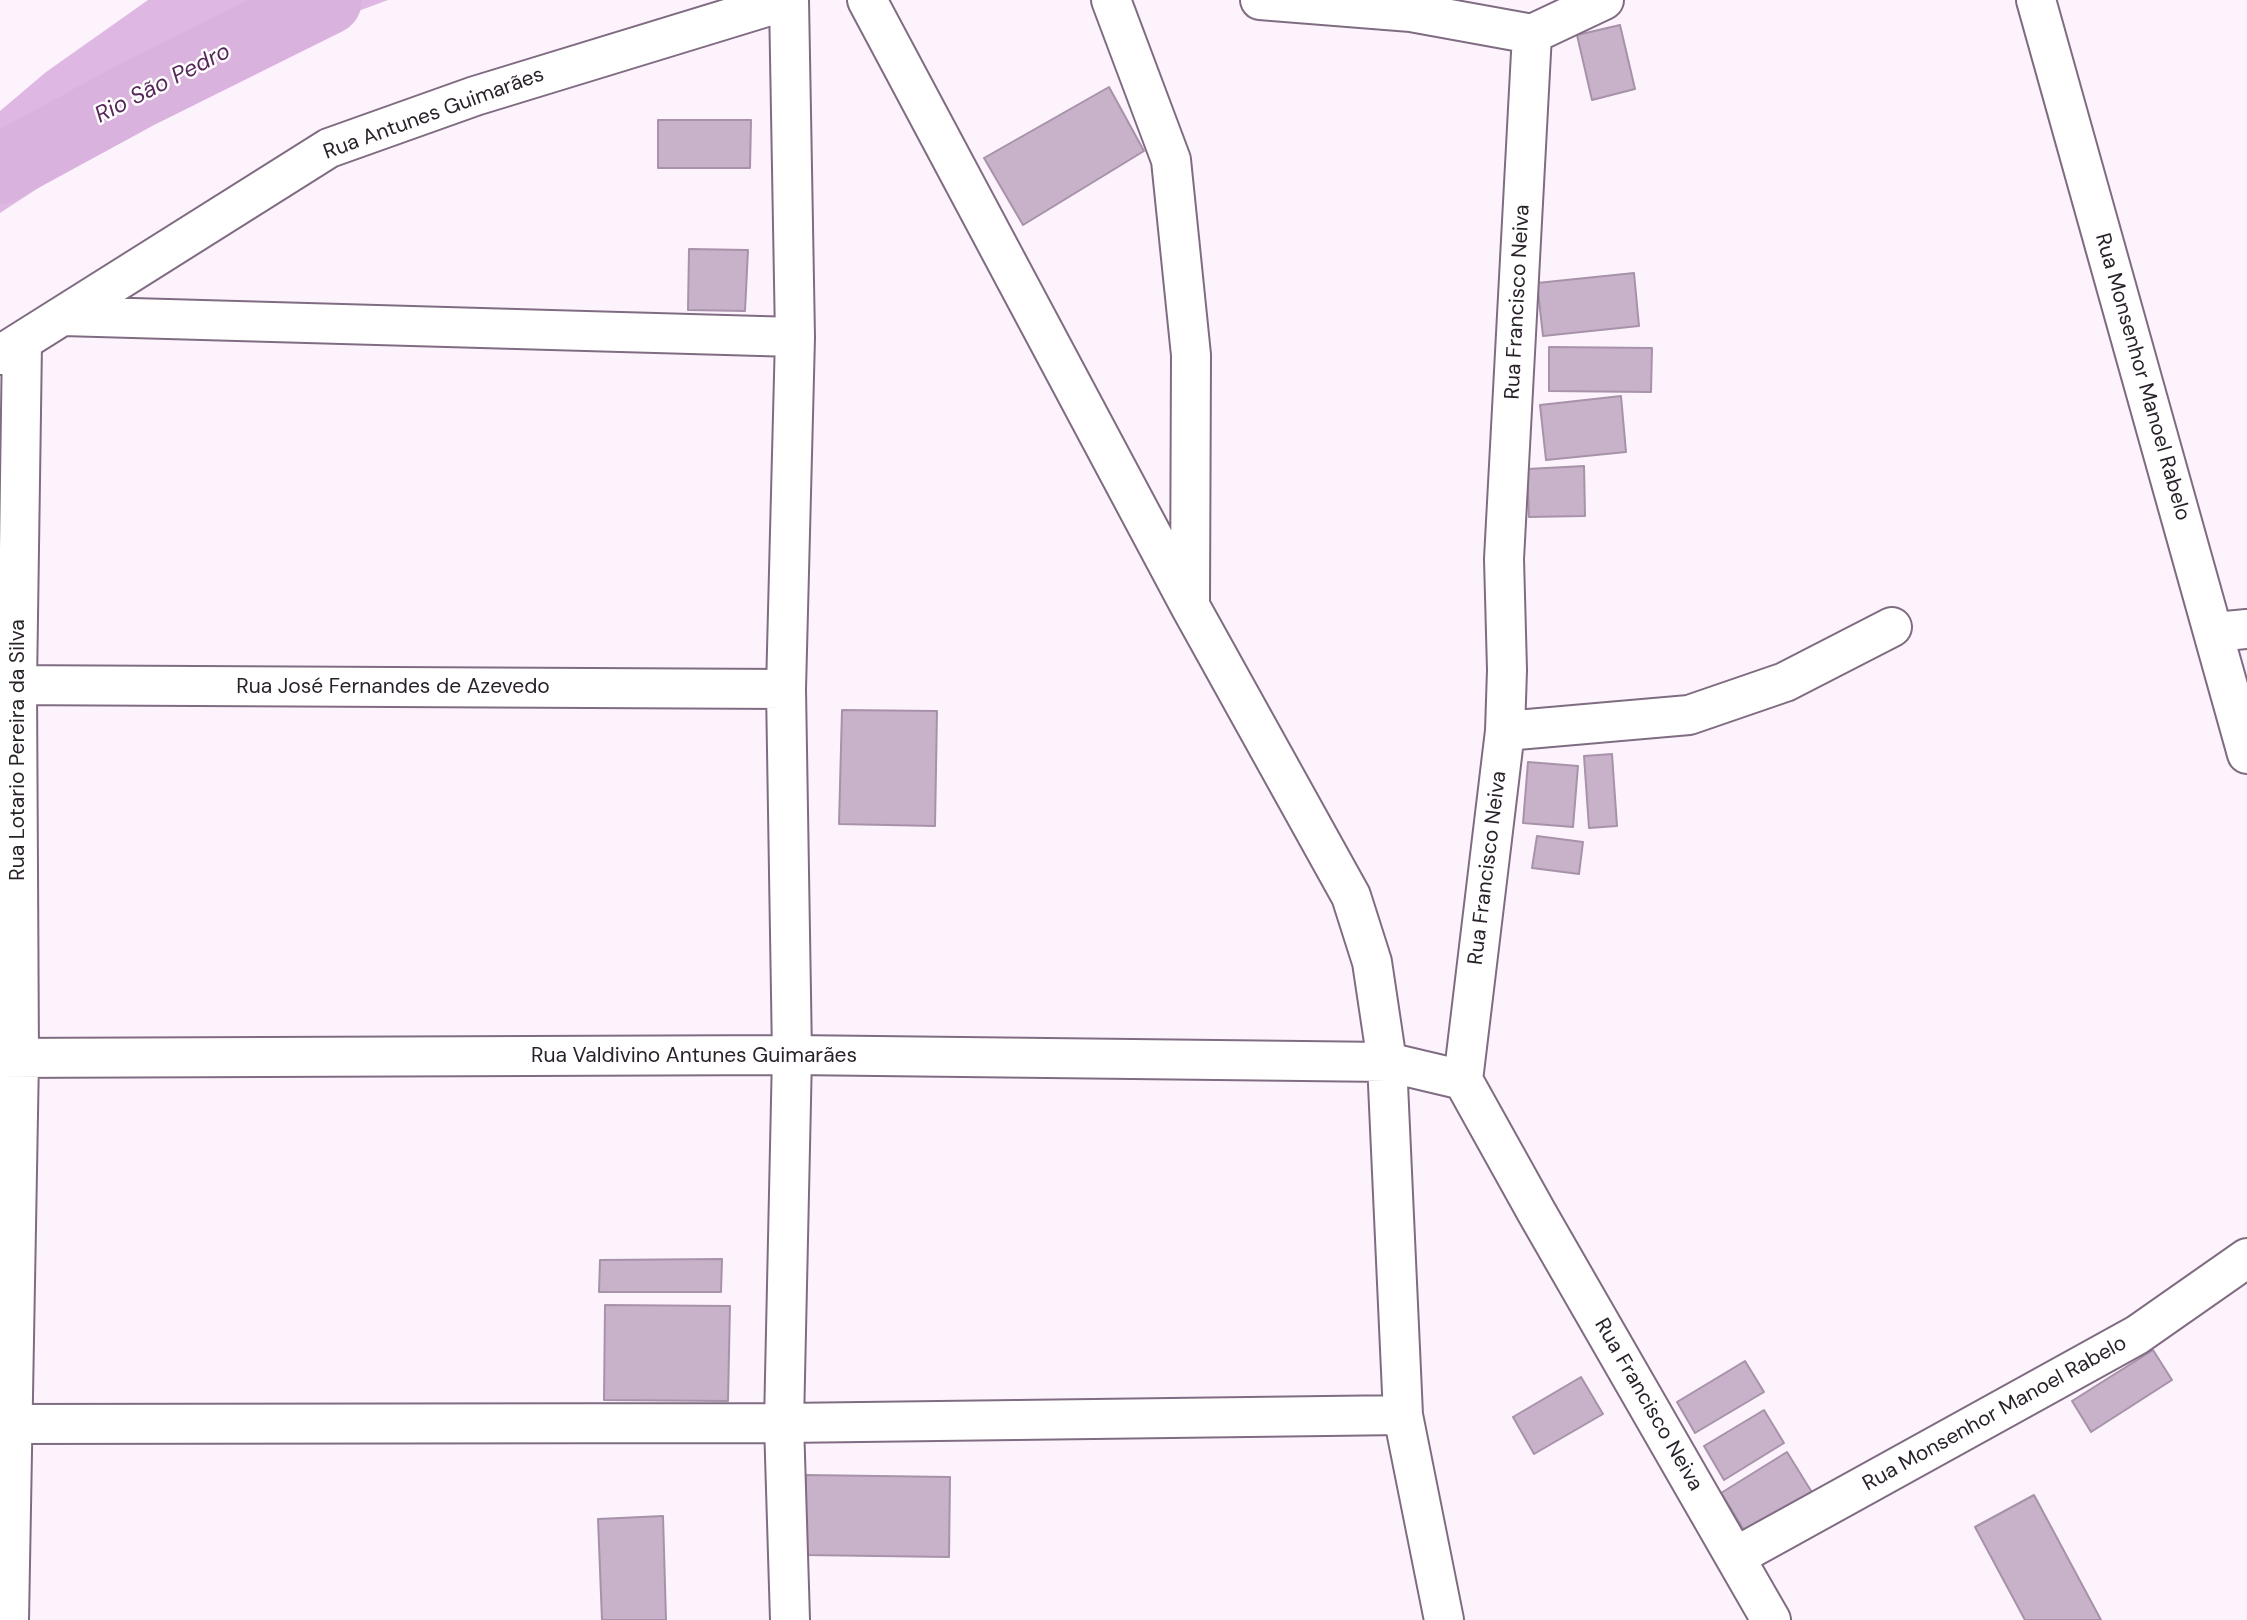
<!DOCTYPE html>
<html>
<head>
<meta charset="utf-8">
<style>
  body { margin:0 }
  canvas { display:block; background:#fdf3fd }
</style>
</head>
<body>
<canvas width="2247" height="1620"></canvas>
<script>
const context = document.querySelector('canvas').getContext('2d');
context.lineJoin = 'round';
function fill(path, color) {
  context.fillStyle = color;
  context.fill(path, 'evenodd');
}
function stroke(path, color, width, dash) {
  context.strokeStyle = color;
  context.lineWidth = width;
  context.lineCap = dash ? 'butt' : 'round';
  context.setLineDash(dash || []);
  context.stroke(path);
}
function write(font, color, halo, rows, align = 'center') {
  context.font = font + ' "DM Sans",sans-serif';
  context.lineWidth = 5;
  context.setLineDash([]);
  context.textBaseline = 'middle';
  context.strokeStyle = halo;
  context.fillStyle = color;
  for (const [text, x, y, turn = 0] of rows) {
    context.save();
    context.translate(x, y);
    context.rotate((+turn || 0) * Math.PI / 180);
    context.textAlign = isNaN(turn) ? turn : align;
    if (halo) context.strokeText(text, 0, 0);
    context.fillText(text, 0, 0);
    context.restore();
  }
}
const forest = new Path2D(`
  M148,0H388L286,38L72,166L0,213V111L46,72Z`);
const river = new Path2D(`
  M0,169L136,95L327,0`);
const building = new Path2D(`
  M1620,25L1635,89L1592,100L1577,35Z
  M1109,87L1144,151L1023,225L984,158Z
  M658,120H751L750,168H658Z
  M689,249L748,250L745,311L688,310Z
  M1634,273L1639,326L1543,336L1537,283Z
  M1549,347L1652,348L1651,392L1549,391Z
  M1621,396L1626,452L1546,460L1540,405Z
  M1584,466L1585,516L1529,517L1527,469Z
  M842,710L937,711L935,826L839,824Z
  M1612,754L1617,826L1589,828L1584,756Z
  M1528,762L1578,766L1573,827L1523,823Z
  M1537,836L1583,842L1579,874L1532,868Z
  M722,1259L721,1292H599L600,1260Z
  M605,1305L730,1306L728,1401L604,1400Z
  M2153,1350L2172,1380L2091,1432L2072,1401Z
  M1745,1361L1764,1392L1695,1433L1677,1402Z
  M1581,1377L1603,1414L1534,1454L1513,1417Z
  M1764,1410L1784,1443L1724,1480L1704,1446Z
  M1787,1452L1813,1494L1747,1535L1721,1493Z
  M806,1475L950,1477L949,1557L804,1555Z
  M2034,1495L2101,1620H2025L1975,1527Z
  M663,1516L666,1620H602L598,1519Z`);
const minor = new Path2D(`
  M789,0L795,337L786,689L792,1055L784,1423L790,1620
  M867,0L1190,606L1351,896L1372,962L1387,1062L1403,1415L1444,1620
  M1111,0L1171,160L1191,355L1190,601
  M1260,0L1411,12L1532,34L1604,0
  M2036,0L2247,754
  M1532,34L1504,559L1507,670L1505,731L1463,1080L1537,1213L1771,1620
  M63,316L795,337
  M0,355L329,148L475,96L789,0
  M2215,632L2247,629
  M0,685L786,689
  M1505,731L1689,715L1785,682L1892,627
  M0,1058L792,1055L1387,1062L1463,1080
  M0,1424L784,1423L1403,1415
  M1735,1557L2137,1335L2247,1258
  M9,1620L19,1058L17,685L22,343`);
const streetNames = [
  ["Rua Antunes Guimarães",434,114,-20],
  ["Rua Francisco Neiva",1518,302,-87],
  ["Rua Monsenhor Manoel Rabelo",2142,377,74],
  ["Rua José Fernandes de Azevedo",393,687],
  ["Rua Lotario Pereira da Silva",18,750,-90],
  ["Rua Francisco Neiva",1488,868,-83],
  ["Rua Valdivino Antunes Guimarães",694,1056],
  ["Rua Francisco Neiva",1648,1405,60],
  ["Rua Monsenhor Manoel Rabelo",1995,1414,-29]
];
const waterNames = [
  ["Rio São Pedro",163,84,-27]
];
fill(forest, '#dfb7e3');
stroke(river, '#dab2de', 70);
fill(building, '#c7b2c9');
stroke(building, '#a792a9', 2);
stroke(minor, '#806c82', 42);
stroke(minor, '#fff', 38);
write('21px', '#2a222b', '#fff', streetNames);
write('italic 23px', '#57275c', '#fff', waterNames);
</script>
</body>
</html>
